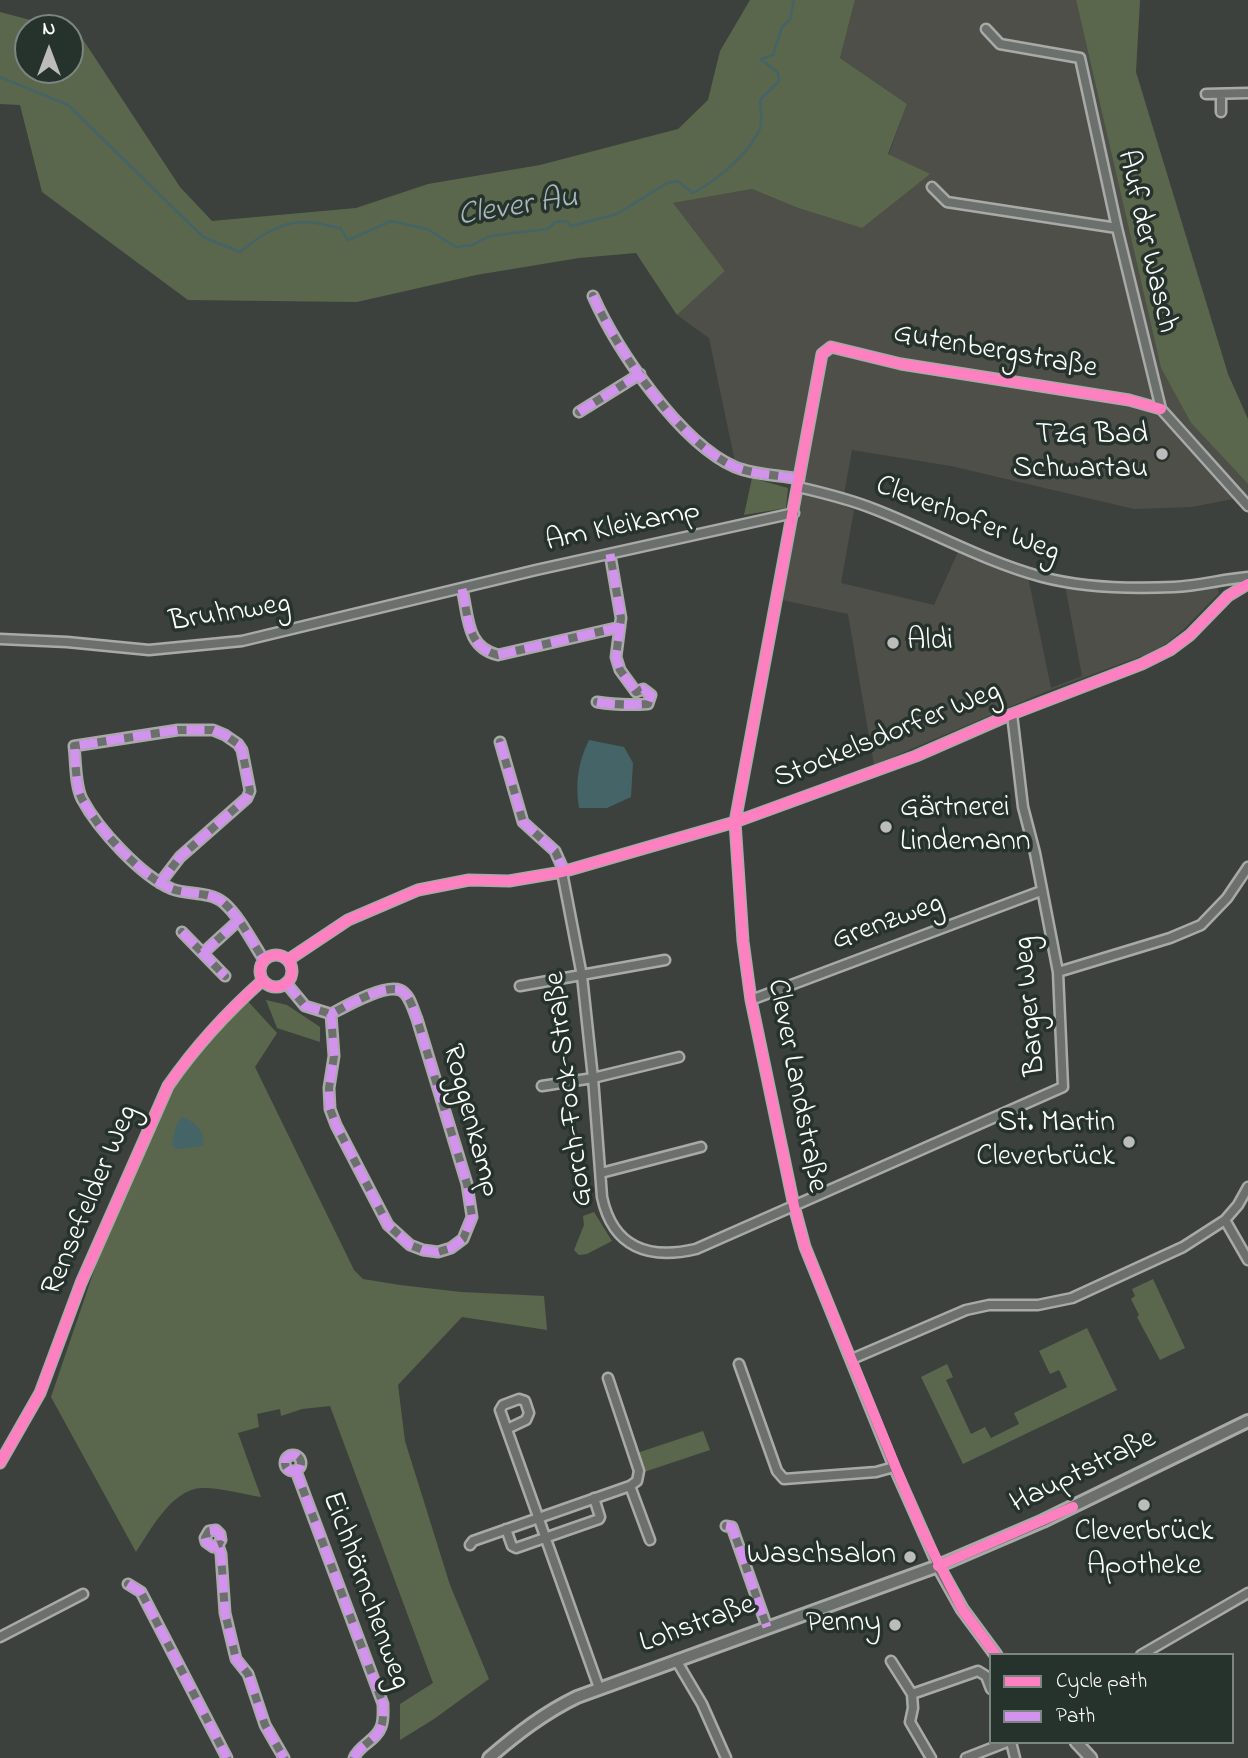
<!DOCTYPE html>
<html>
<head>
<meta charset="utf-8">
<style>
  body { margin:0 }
  #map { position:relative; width:1248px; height:1758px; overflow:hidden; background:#3d413d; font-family:"Indie Flower",sans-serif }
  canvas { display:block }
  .legend { position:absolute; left:989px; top:1653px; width:245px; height:91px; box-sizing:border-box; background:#26332d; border:2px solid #7d8581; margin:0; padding:9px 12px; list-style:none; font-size:21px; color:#fff }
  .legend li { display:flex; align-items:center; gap:14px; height:35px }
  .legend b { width:35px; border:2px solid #7d8581 }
  .north { position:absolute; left:14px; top:14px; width:70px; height:70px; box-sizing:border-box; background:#26332d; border:2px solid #7d8581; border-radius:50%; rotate:0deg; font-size:19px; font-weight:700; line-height:28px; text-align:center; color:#fff }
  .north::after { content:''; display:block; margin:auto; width:24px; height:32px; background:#bbbcbb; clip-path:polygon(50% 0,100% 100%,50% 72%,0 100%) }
</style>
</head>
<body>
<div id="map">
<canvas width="1248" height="1758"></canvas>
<ul class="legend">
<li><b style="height:9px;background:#ff80c0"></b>Cycle path</li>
<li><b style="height:9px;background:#d193ec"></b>Path</li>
</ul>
<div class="north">N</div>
</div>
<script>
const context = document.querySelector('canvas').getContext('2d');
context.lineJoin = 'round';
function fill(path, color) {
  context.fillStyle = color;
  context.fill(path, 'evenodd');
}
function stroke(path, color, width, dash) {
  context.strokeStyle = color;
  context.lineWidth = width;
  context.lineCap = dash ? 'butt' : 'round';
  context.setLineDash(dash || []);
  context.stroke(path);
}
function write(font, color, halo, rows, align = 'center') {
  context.font = font + ' "Indie Flower",sans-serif';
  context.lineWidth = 7;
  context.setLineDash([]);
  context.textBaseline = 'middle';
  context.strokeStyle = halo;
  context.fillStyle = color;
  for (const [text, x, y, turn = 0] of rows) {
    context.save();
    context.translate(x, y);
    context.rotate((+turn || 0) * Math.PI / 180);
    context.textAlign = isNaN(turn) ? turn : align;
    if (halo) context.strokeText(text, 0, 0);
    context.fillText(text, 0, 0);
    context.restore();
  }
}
const built = new Path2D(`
  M855,0H1076L1161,368L1191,423L1248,484V496L1192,507L1134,509L951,466L852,450L842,505L854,510L841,583L934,605L958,552L1028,577L1051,688L1082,676L1065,585L1101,591H1176L1217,586L1219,593L1183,630L1167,643L1150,653L1045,692L874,765L848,614L782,600L805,483L735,462L709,338L677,315L725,271L672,203L752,189L798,208L862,228L907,104L840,58Z`);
const green = new Path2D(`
  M750,0H855L840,58L907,104L888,154L930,174L862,228L798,208L752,189L673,203L725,271L677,315L636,253L579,258L476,275L357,302L188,300L42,192L20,105L0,104V12L61,28H28V70H70V30L78,32L180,187L212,221L356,208L428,184L540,165L678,129L708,100L720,51Z
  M1076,0H1140L1136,72L1228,374L1248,419V484L1191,423L1161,368Z
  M752,478L788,488L786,508L744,515Z
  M244,997L277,1033L255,1067L354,1270L363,1279L400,1285L461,1292L544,1296L547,1330L462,1317L398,1385L405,1441L450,1585L489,1679L434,1719L400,1740V1704L433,1683L330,1406L302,1409L281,1416L280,1409L257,1414L259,1427L238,1433L261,1497C243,1494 218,1487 201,1488C171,1490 150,1531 136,1552L51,1397L131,1162L196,1049Z
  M266,1000L287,1005L320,1027V1042L277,1028Z
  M594,1212L612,1241L587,1254L579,1255L574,1250L584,1225L583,1216Z
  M1153,1279L1185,1348L1160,1360L1137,1317L1139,1315L1131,1299L1135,1296L1132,1289Z
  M1087,1328L1117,1390L963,1464L921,1377L947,1364L953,1377L946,1380L971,1434L985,1427L991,1438L1019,1424L1014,1413L1067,1387L1059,1370L1050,1374L1039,1351Z
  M703,1431L710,1450L644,1472L637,1453Z`);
const water = new Path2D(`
  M589,740L624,747L633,763L631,797L607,808H579C575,784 578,762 589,740Z
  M182,1117C196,1122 205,1131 203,1146L177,1149L172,1145L176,1125Z`);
const stream = new Path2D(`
  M0,77L68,105L203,237L240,252C258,237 281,221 306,222C317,222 329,226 340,228L348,240L391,221L427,229L456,247L472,245L490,236L547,229L556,222L566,221L571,226L617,214L667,183L677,181L693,193C715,182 751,152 760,128C763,120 760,108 760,100L779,81L778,73L761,59L773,55L782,27L790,20L794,0`);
const minor = new Path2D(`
  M986,29L1000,44L1080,58L1117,228L1161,409L1248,506
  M1206,94L1248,93
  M1221,94V112
  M932,187L947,202L1117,228
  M593,296C617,350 680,443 735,467C754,475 779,475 799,479
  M579,412L640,374
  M798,487C824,493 849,499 874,509C931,531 983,561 1042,577C1084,588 1131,589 1174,587C1199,586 1223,579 1248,577
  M462,589C469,618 466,647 498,655L620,627
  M0,639L67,642L149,650L242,641L536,570L794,513
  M597,702C615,705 631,705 648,704L651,695L643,689L636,692L620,670L616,657L621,618L610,554
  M500,742L523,822L555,851L564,871
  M562,872L582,976L593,1078L602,1197C613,1248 649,1260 696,1249L1063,1087L1058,972L1035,853L1023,807L1012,714
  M160,883L180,857L247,798L250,791L242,750L238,744L225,735L213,730H178L74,746C76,762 75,785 82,799C98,829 141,876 172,889C188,895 210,891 224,903C240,917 252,942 264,960
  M182,932L225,976
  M203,953L238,921
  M260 971a16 16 0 1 1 32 0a16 16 0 1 1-32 0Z
  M288,960L348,920L418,890L469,880L509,881L562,872L735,822L916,756L1012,714L1142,664L1170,650L1190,635L1228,596L1248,584
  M1058,972L1170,938L1201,925L1227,898L1248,867
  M286,983L305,1006L331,1014L334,1056L329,1088L330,1109L336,1125L388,1225L410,1245L423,1250L438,1252L451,1248L463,1239L472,1217L467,1184L417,1019C413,1010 410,994 400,990C384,984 346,1006 331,1014
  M520,986L665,960
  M751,1000L1041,891
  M542,1086L593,1078L679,1057
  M601,1173L701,1147
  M1225,1220L1248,1260
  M852,1359L966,1310L989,1305H1038L1072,1298L1183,1247L1225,1220L1238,1205L1248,1187
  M739,1364L777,1471L784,1479L876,1472L894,1467
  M507,1429L526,1420L529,1413L525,1401L519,1399L503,1405L500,1410L599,1688
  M285 1463a8 8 0 1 1 16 0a8 8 0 1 1-16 0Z
  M0,1463L40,1393L81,1283L168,1086C195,1047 227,1012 263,980
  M296,1471L383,1704C383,1711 384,1720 381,1727C376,1741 359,1745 354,1758
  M630,1486L650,1540
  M726,1526L732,1527L767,1627
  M506,1529L512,1546L516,1548L599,1519L600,1517L594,1498
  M218,1545L213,1547L206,1542L205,1538L209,1531L216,1530L220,1534L221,1540L218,1545L221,1554L225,1613L236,1659L248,1674L265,1725L284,1758
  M470,1545L473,1541L630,1486L637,1481L639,1471L608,1378
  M938,1566L894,1467L805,1247L794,1206L751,1000L743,941L735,822L822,354L831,347L901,364L1129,400L1161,409
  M128,1584L141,1592L227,1758
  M0,1637L83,1594
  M1141,1655L1248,1593
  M676,1660L702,1704L726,1758
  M891,1661L912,1694L978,1671L986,1676L991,1689
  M912,1694L913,1708L910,1722L931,1758
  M1011,1742L1015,1758
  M966,1758L1007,1742`);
const tertiary = new Path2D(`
  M938,1566L962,1609L996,1655
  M1076,1742L1091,1758`);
const secondary = new Path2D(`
  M489,1758C517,1734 544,1713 577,1697L938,1566L1043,1521L1248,1421`);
const quiet = new Path2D(`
  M593,296C617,350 680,443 735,467C754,475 779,475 799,479
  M579,412L640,374
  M462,589C469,618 466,647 498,655L620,627
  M597,702C615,705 631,705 648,704L651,695L643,689L636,692L620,670L616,657L621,618L610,554
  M500,742L523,822L555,851L564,871
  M160,883L180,857L247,798L250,791L242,750L238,744L225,735L213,730H178L74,746C76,762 75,785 82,799C98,829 141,876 172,889C188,895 210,891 224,903C240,917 252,942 264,960
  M182,932L225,976
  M203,953L238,921
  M286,983L305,1006L331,1014L334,1056L329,1088L330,1109L336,1125L388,1225L410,1245L423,1250L438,1252L451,1248L463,1239L472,1217L467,1184L417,1019C413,1010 410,994 400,990C384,984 346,1006 331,1014
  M285 1463a8 8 0 1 1 16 0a8 8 0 1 1-16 0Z
  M296,1471L383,1704C383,1711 384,1720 381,1727C376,1741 359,1745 354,1758
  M726,1526L732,1527L767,1627
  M218,1545L213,1547L206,1542L205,1538L209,1531L216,1530L220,1534L221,1540L218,1545L221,1554L225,1613L236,1659L248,1674L265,1725L284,1758
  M128,1584L141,1592L227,1758`);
const cycleway = new Path2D(`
  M260 971a16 16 0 1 1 32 0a16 16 0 1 1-32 0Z
  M288,960L348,920L418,890L469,880L509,881L562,872L735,822L916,756L1012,714L1142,664L1170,650L1190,635L1228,596L1248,584
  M0,1463L40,1393L81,1283L168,1086C195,1047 227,1012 263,980
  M938,1566L1073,1507
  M996,1655L962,1609L920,1526L805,1247L794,1206L751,1000L743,941L735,822L822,354L831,347L901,364L1129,400L1161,409`);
const markers = [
  [1162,454,7,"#bbbcbb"],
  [893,643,7,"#bbbcbb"],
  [886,827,7,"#bbbcbb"],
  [1129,1142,7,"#bbbcbb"],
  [1144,1505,7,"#bbbcbb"],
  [910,1557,7,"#bbbcbb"],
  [895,1625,7,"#bbbcbb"]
];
const streetNames = [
  ["Auf der Wasch",1145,242,77],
  ["Gutenbergstraße",995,353,10],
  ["Cleverhofer Weg",967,521,21],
  ["Am Kleikamp",623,528,-12],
  ["Bruhnweg",230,615,-9],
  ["Stockelsdorfer Weg",888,737,-22],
  ["Grenzweg",888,924,-20],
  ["Barger Weg",1032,1006,-95],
  ["Clever Landstraße",795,1086,79],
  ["Gorch-Fock-Straße",571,1089,-97],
  ["Roggenkamp",469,1121,75],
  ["Rensefelder Weg",92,1201,-67],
  ["Hauptstraße",1084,1473,-26],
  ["Eichhörnchenweg",364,1591,70],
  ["Lohstraße",698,1626,-20]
];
const poiNames = [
  ["TZG Bad",1148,437],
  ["Schwartau",1148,471],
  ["Aldi",907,643,"left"],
  ["Gärtnerei",900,810,"left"],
  ["Lindemann",900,844,"left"],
  ["St. Martin",1115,1125],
  ["Cleverbrück",1115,1159],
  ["Cleverbrück",1144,1534,"center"],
  ["Apotheke",1144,1568,"center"],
  ["Waschsalon",896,1557],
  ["Penny",881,1625]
];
const waterNames = [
  ["Clever Au",518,209,-9]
];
fill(built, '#4e4f49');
fill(green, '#5b674c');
fill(water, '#446468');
stroke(stream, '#446468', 2.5);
stroke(minor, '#a8aaa8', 13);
stroke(tertiary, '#a8aaa8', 15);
stroke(secondary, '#a8aaa8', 16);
stroke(minor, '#6c706d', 8);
stroke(tertiary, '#6c706d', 10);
stroke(secondary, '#6c706d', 10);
stroke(quiet, '#d193ec', 9, [18, 9]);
stroke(cycleway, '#ff80c0', 10);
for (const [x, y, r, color] of markers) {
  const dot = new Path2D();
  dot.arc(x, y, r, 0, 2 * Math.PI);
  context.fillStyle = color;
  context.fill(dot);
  stroke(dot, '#26332d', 2.5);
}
write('30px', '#fff', '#26332d', streetNames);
write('30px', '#fff', '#26332d', poiNames, 'right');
write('italic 32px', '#abbbbd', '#26332d', waterNames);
</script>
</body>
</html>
